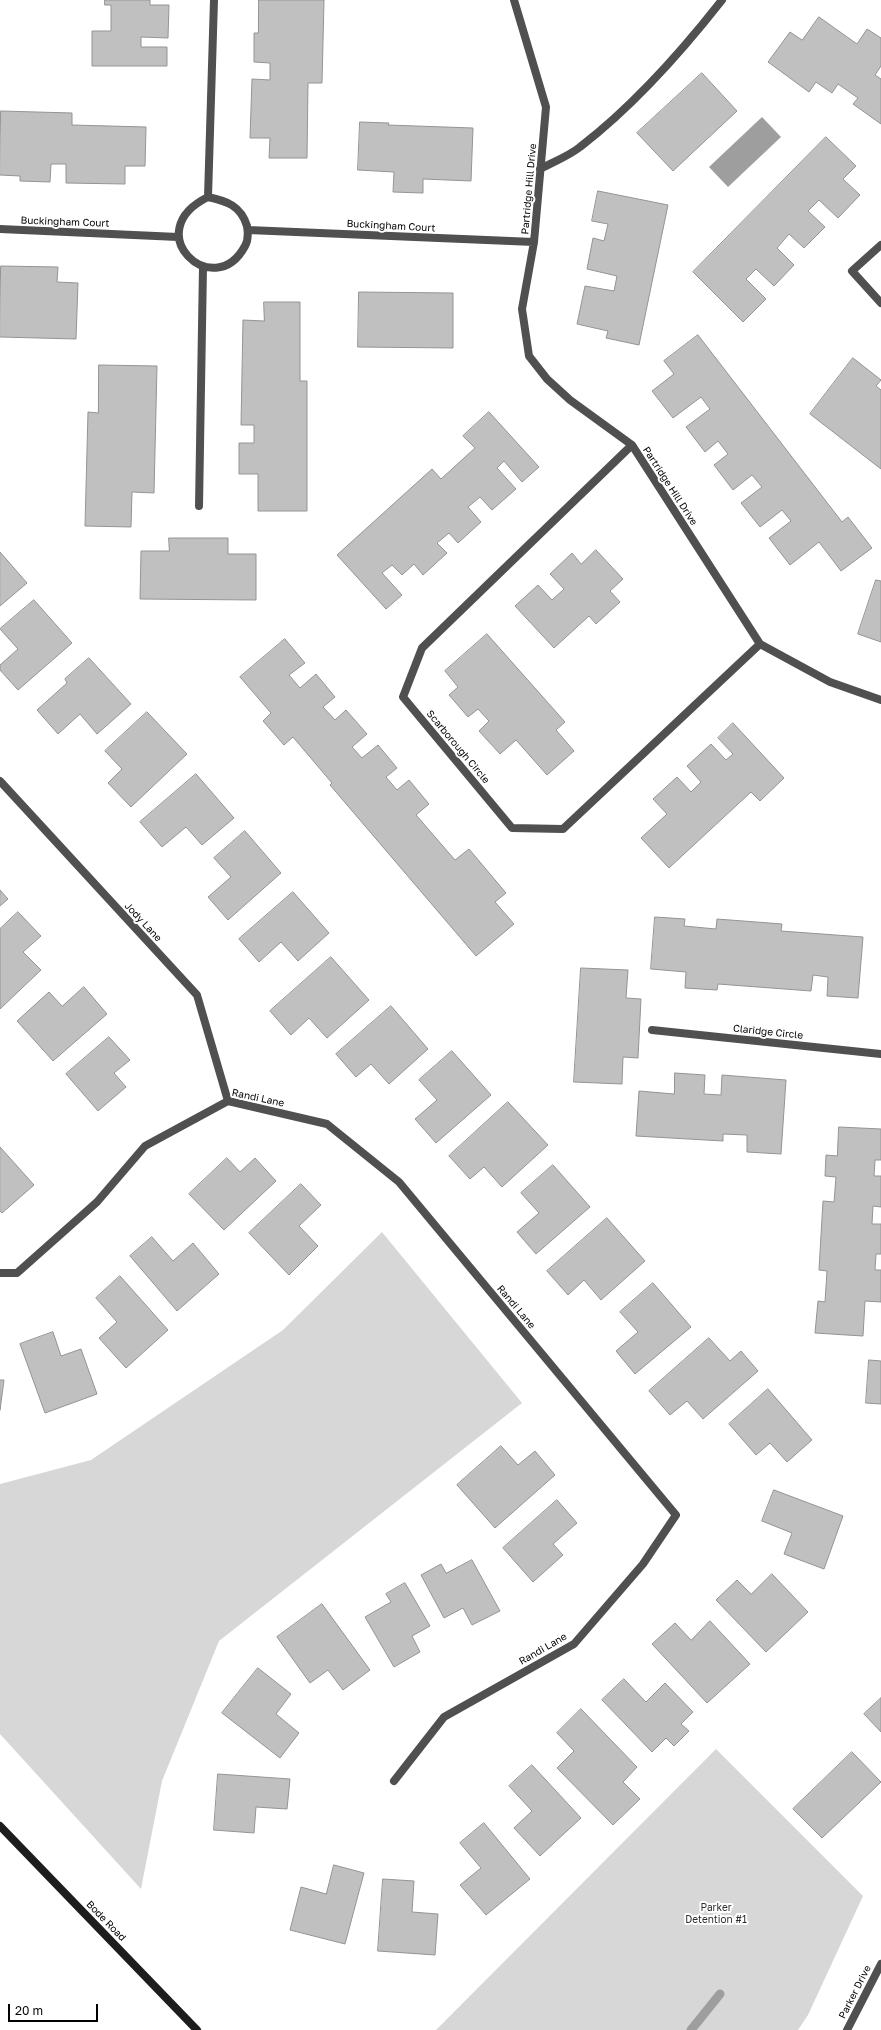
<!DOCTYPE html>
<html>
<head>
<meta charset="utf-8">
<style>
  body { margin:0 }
  #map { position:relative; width:881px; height:2030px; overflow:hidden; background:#fff; font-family:"Golos Text",sans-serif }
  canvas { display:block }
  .scale { position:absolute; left:8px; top:2004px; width:90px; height:18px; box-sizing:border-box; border:2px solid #000; border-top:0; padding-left:5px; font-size:12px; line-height:14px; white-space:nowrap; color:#000; -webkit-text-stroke:3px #fff; paint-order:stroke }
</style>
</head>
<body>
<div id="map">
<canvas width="881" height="2030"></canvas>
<div class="scale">20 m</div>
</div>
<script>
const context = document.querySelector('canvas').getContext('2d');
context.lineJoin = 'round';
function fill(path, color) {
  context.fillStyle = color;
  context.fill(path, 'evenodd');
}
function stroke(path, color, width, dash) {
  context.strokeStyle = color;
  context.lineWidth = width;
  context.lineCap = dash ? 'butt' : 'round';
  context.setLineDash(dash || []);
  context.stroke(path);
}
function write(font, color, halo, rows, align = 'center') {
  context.font = font + ' "Golos Text",sans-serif';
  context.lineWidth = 4;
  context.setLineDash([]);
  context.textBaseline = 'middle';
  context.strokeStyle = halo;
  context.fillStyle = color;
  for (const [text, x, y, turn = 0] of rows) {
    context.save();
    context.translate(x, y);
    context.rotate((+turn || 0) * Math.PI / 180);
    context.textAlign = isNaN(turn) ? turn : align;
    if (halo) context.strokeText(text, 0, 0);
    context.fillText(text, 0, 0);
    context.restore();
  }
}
const green = new Path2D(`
  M382,1232L522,1403L219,1641L162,1781L141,1889L0,1734V1484L91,1460L283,1330Z
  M716,1749L863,1896L808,2015L798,2030H436Z`);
const water = new Path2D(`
  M762,117L781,137L728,187L709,167Z`);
const stream = new Path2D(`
  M691,2030L720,1994`);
const building = new Path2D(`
  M105,0H150V5H169L168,38L141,37V47H167V66H92V31H111V5H105Z
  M259,0H324L322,83H308L307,158H269L270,138H250L252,79L270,80V63L254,62V33H258Z
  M819,17L857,44L867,29L881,38V66L875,75L881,79V124L853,104L858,98L838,84L832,93L816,82L809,92L768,62L790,32L802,40Z
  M702,73L737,111L673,171L637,133Z
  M1,111L72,113V125L146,127L145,166H125V184L66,183V164H51L50,182L20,181V176L0,175Z
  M360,122L389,123L388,125L473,128L471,181L423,179V193L393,192L394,172L358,170Z
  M826,137L856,166L843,179L860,195L838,218L819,200L808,211L825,227L804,248L789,234L777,248L794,265L774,286L756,269L746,279L766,299L743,322L693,272Z
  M598,191L668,205L639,345L606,338L608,331L577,324L585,286L614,291L617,276L587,269L593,238L604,241L608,224L592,221Z
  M1,266L58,267L57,282L78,283L76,339L0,337Z
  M359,292L453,293V348L358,347Z
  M264,302H300V381H307V511H258V474H239V443H254V425H241L243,320L264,321Z
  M698,335L842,522L848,517L872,548L841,571L819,542L790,565L769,538L791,521L782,510L760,527L741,503L762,487L752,475L733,490L714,465L728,454L718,441L705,452L686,427L710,409L701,397L673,418L652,391L674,374L664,361Z
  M853,358L881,380L876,386L881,390V469L810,414Z
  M99,365L157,366L154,493L132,492L131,527L85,526L88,412L98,413Z
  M489,412L539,467L522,482L504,461L497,468L516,489L492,510L480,497L468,507L481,522L458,543L449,533L437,543L447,553L423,575L414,564L402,575L392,565L382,573L402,595L386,609L337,555L432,469L441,479L475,448L463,436Z
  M169,538H228V554H256V600L140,599L141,551H169Z
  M596,550L623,579L610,591L620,602L596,624L589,616L554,648L515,606L538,585L552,600L564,589L550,574L572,553L581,564Z
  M0,552L27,583L0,606Z
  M876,580L881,581V642L858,634Z
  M34,600L72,643L18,690L0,670V665L18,649L0,629Z
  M487,634L565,722L556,730L574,751L547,775L516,740L500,754L479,731L489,721L478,709L468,717L449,695L458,687L445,671Z
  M285,639L305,663L289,675L300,688L316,674L335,697L323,707L335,720L346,710L367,734L352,747L362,758L378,745L397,768L386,777L397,790L409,780L429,804L416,815L455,860L469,849L506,893L495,902L514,924L476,956L330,785L332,783L293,737L284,745L263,721L271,713L240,677Z
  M89,658L131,704L97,734L80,714L58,734L37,710L67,683L65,679Z
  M147,712L187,754L131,807L108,783L122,769L105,751Z
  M733,723L784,778L760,801L751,792L669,868L641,838L667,814L653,799L677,777L691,792L701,782L687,766L711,744L726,760L733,754L718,738Z
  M196,774L234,818L202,845L186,827L162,847L140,822Z
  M245,831L281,873L228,920L208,897L231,877L214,858Z
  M0,890L8,899L0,906Z
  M293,892L329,933L298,961L281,942L259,962L239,939Z
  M18,912L41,936L23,952L41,970L0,1009V929Z
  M655,917L685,919L684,926L716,929L717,919L782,924L781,931L863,937L858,998L827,996L828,977L813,975L811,991L718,984L717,990L685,988L686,972L651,969Z
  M331,957L369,1000L327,1038L309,1018L291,1035L270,1011Z
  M581,968L628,970L626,998L641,999L638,1058L623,1057L622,1084L574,1082Z
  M84,987L107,1014L53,1061L17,1021L49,992L62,1006Z
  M391,1006L428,1049L389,1084L371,1064L356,1077L336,1054Z
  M109,1037L130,1060L114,1073L126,1087L98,1111L66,1074Z
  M452,1051L491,1095L436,1143L415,1119L437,1100L419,1080Z
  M675,1073L705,1075L704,1094L721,1095L722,1075L786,1080L781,1154L747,1152V1135L723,1134V1141L636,1136L639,1091L674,1094Z
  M508,1102L548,1145L502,1187L484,1167L470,1179L449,1156Z
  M839,1127L881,1129V1160H875L874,1176H881V1207L873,1206L872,1224H881V1254H876L875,1270H881V1302L865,1301L863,1336L815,1333L818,1301L825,1302L827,1271L819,1270L823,1201L834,1202L836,1177L825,1176L826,1155L837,1156Z
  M0,1147L34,1185L2,1213L0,1211Z
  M227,1158L240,1172L255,1158L276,1181L224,1230L189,1194Z
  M553,1165L590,1207L536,1254L517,1232L539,1213L521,1193Z
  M301,1184L321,1205L299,1226L318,1246L289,1275L249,1233Z
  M607,1218L645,1261L601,1300L584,1280L568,1295L547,1271Z
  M152,1237L173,1261L193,1243L219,1274L177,1311L130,1256Z
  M120,1276L168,1330L126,1368L99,1338L117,1322L96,1298Z
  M653,1283L691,1327L635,1374L616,1351L638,1332L620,1312Z
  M53,1332L61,1356L81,1349L97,1394L45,1413L20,1344Z
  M709,1338L730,1361L741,1351L758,1371L703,1419L687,1401L670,1415L649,1391Z
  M869,1360L881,1361V1404L866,1403Z
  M0,1380H4L0,1410Z
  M768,1389L812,1440L787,1462L770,1443L756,1455L729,1424Z
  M501,1446L518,1465L535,1451L555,1475L495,1528L457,1485Z
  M774,1490L843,1516L824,1569L784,1554L792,1533L762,1521Z
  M557,1500L577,1523L553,1544L563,1555L533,1582L503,1548Z
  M472,1560L500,1611L472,1625L463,1608L444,1618L421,1575L441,1564L446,1573Z
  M772,1574L808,1612L766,1652L716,1600L737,1580L751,1594Z
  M405,1583L430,1626L412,1636L420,1652L394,1667L365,1617L391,1602L386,1594Z
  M322,1604L370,1670L343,1690L328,1670L310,1683L277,1637Z
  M710,1621L750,1664L707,1703L652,1644L675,1623L691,1640Z
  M258,1668L291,1694L276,1714L299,1733L280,1758L222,1713Z
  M624,1679L646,1702L665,1683L693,1712L681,1724L689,1731L674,1746L666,1738L652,1752L602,1700Z
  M881,1698V1732L864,1714Z
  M581,1709L637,1767L623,1782L640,1799L613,1825L557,1768L574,1751L557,1733Z
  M852,1752L881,1782L822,1838L793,1809Z
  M532,1765L581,1818L540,1856L514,1828L532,1811L509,1786Z
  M218,1774L290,1779L287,1809L256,1807L254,1833L214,1830Z
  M484,1823L530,1879L486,1915L460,1885L481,1868L460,1843Z
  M334,1865L364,1873L345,1944L290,1930L301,1887L326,1894Z
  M383,1879L414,1881L412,1912L438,1914L435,1955L378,1951Z`);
const lane = new Path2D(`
  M540,169C553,162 569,156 580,147C632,107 682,51 722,0`);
const street = new Path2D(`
  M514,0L546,107L534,242L522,309L529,356L547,379L570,400L632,445L760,644L830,682L881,700
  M208,197C227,201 241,206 247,226C248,232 248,241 245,246C214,304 137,232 208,197Z
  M208,197L214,0
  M0,229L178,237
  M248,230L534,242
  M881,245L852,271L881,303
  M632,445L422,648L403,697L512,828L563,829L760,644
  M199,506L203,267
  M0,781L197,995L228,1101
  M652,1030L881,1054
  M0,1273H17L97,1202L145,1146L228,1101L327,1124L399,1182L676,1515L643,1564L574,1644L444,1717L394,1781
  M847,2030L881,1964`);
const secondary = new Path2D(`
  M0,1826L197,2030`);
const streetNames = [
  ["Partridge Hill Drive",529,189,-85],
  ["Buckingham Court",65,222,2],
  ["Buckingham Court",391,226,3],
  ["Partridge Hill Drive",670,486,57],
  ["Scarborough Circle",458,747,50],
  ["Jody Lane",143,922,47],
  ["Claridge Circle",768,1032,6],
  ["Randi Lane",258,1098,12],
  ["Randi Lane",516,1307,50],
  ["Randi Lane",543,1649,-30],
  ["Bode Road",106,1921,46],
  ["Parker Drive",855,1992,-63]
];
const parkNames = [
  ["Parker",716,1908],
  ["Detention #1",716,1920]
];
fill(green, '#d7d7d7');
fill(water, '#9e9e9e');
stroke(stream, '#9e9e9e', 9);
fill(building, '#c0c0c0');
stroke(building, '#949494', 1);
stroke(lane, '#505050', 8);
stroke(street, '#505050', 8);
stroke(secondary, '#1d1d1d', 8);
write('10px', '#000', '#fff', streetNames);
write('10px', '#2e2e2e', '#fff', parkNames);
</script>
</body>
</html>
